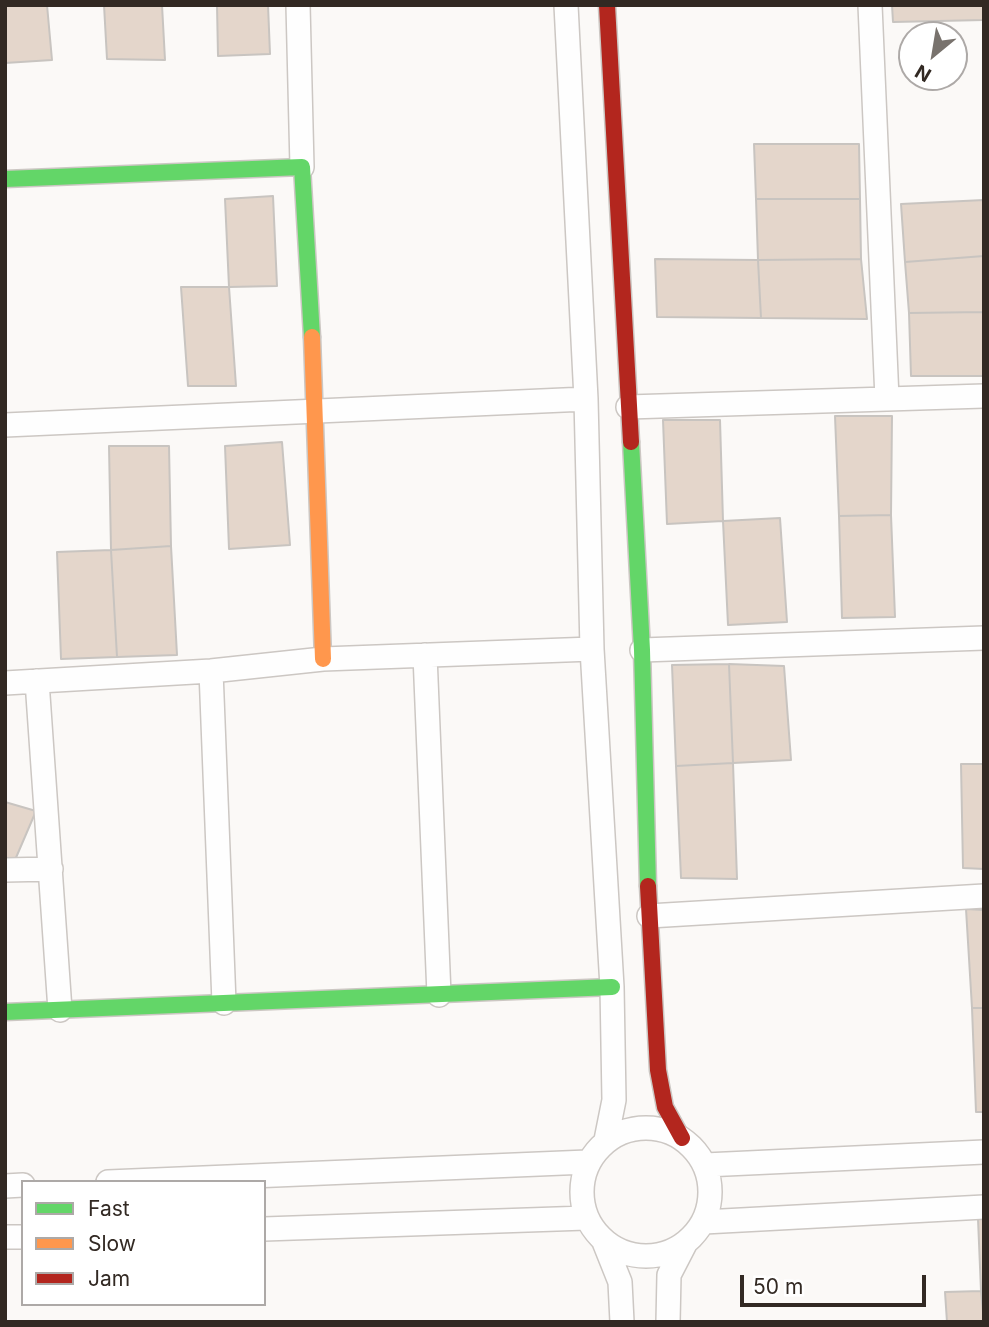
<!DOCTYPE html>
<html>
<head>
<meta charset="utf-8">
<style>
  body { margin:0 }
  #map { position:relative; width:989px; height:1327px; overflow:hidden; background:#fbf9f7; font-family:Inter,sans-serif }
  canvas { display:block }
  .frame { position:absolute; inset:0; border:7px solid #322923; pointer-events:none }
  .legend { position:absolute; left:21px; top:1180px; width:245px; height:126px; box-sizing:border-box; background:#fff; border:2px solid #ada9a7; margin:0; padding:9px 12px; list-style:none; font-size:21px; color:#322923 }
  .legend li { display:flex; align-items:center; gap:14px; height:35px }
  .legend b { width:35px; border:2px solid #ada9a7 }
  .north { position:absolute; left:898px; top:21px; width:70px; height:70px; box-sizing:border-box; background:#fff; border:2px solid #ada9a7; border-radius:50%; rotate:210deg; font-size:19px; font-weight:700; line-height:28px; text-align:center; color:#322923 }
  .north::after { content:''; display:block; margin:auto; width:24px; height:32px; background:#78726d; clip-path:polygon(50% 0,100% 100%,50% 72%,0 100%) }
  .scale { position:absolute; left:740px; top:1275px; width:186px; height:32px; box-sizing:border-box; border:4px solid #322923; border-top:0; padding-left:9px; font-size:21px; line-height:24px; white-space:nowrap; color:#322923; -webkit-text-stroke:5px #fff; paint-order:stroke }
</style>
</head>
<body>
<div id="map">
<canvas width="989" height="1327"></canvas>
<div class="frame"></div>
<ul class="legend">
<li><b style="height:9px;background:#63d668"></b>Fast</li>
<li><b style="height:9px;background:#ff974d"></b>Slow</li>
<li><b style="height:9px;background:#b3261e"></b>Jam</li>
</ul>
<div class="north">N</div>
<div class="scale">50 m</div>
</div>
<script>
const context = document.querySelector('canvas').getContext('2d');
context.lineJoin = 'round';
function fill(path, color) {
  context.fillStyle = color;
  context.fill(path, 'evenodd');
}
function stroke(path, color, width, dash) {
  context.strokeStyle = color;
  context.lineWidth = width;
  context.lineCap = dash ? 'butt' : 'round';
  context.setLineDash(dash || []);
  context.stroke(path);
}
const building = new Path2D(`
  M5,5H47L52,60L5,63Z
  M104,5H162L165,60L107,59Z
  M217,5H268L270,54L218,56Z
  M892,5H984V20L893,22Z
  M754,144H859L860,199H756Z
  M273,196L277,286L229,287L225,199Z
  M756,199H860L861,259L758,260Z
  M984,200V256L905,262L901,204Z
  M984,256V312L909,313L905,262Z
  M655,259L758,260L761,318L657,317Z
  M861,259L867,319L761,318L758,260Z
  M181,287H229L236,386H188Z
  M984,312V376H911L909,313Z
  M835,416H892L891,515L839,516Z
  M663,420H720L723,521L667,524Z
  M282,442L290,545L229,549L225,446Z
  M109,446H169L171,546L111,550Z
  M891,515L895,617L842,618L839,516Z
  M780,518L787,622L728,625L723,521Z
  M171,546L177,655L117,657L111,550Z
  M111,550L117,657L61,659L57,552Z
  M729,664L733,763L676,766L672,665Z
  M729,664L784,666L791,760L733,763Z
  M733,763L737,879L681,878L676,766Z
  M961,764H984V869L963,868Z
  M5,802L36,811L12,867L5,865Z
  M966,909L984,910V1008H972Z
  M972,1008H984V1112H976Z
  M984,1218V1291H981L978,1219Z
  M981,1291L984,1322H947L945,1292Z`);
const street = new Path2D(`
  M298,5L302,167
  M566,5L586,399L592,649L612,987L614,1100L606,1140
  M870,5L887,399
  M628,407L984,396
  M5,425L586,399
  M642,650L984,638
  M425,655L439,995
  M211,671L224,1003
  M37,681L60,1010
  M5,683L211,671L323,659L592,649
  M5,870L51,869
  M649,916L984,896
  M582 1192a64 64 0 1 1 128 0a64 64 0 1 1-128 0Z
  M705,1165L984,1152
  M108,1182L587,1162
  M5,1186L23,1185
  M704,1222L984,1207
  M264,1229L586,1218
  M5,1237H23
  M604,1242L620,1282L622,1322
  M668,1322L669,1275L685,1244`);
const fast = new Path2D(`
  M5,179L302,167L312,337
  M631,442L642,650L648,886
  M5,1012L612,987`);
const slow = new Path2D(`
  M312,337L323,659`);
const jam = new Path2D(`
  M607,5L631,442
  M648,886L658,1070L665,1107L682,1138`);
fill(building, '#e4d6cb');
stroke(building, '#c8c4c0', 2);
stroke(street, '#ccc7c3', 26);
stroke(fast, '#ccc7c3', 19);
stroke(slow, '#ccc7c3', 19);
stroke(jam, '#ccc7c3', 19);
stroke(street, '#fefefe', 23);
stroke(fast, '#63d668', 16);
stroke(slow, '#ff974d', 16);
stroke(jam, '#b3261e', 16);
</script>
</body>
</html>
